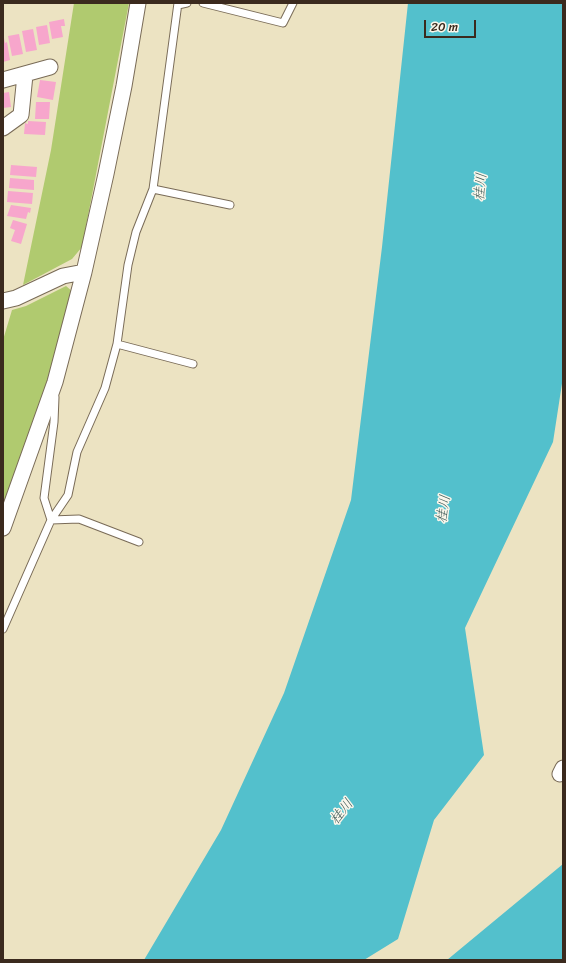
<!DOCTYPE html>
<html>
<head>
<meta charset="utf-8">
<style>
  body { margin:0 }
  #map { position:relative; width:566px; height:963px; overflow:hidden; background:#ece3c2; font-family:Sriracha,sans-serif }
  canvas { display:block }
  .frame { position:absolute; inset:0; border:4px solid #3b2a1e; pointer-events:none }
  .scale { position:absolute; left:424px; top:20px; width:52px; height:18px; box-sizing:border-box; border:2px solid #3b2a1e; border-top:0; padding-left:5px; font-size:12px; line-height:14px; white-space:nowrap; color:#3b2a1e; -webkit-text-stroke:3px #fbf7ec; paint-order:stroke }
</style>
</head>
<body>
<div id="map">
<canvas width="566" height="963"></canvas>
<div class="frame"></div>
<div class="scale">20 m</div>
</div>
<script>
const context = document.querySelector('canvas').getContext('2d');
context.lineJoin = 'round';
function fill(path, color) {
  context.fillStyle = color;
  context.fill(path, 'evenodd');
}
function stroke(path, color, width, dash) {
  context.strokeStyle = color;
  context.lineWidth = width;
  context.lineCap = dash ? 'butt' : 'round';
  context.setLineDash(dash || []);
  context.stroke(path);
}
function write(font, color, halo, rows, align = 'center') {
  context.font = font + ' Sriracha,"Klee One",sans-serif';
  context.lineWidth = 3;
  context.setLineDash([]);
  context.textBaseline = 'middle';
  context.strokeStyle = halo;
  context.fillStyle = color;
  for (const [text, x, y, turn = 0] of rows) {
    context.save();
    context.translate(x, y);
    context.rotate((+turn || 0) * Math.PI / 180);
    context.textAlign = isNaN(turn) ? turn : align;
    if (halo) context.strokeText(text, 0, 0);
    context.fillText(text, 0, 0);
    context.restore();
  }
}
const green = new Path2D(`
  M74,3H129L82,247L72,259L23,285L51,150Z
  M66,286L73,292L47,381L3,507V340L12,310L26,306Z`);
const water = new Path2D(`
  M408,3H563V377L553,442L465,628L484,755L434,820L398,939L364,960H144L221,830L284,693L351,500L382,247Z
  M563,864V960H447Z`);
const building = new Path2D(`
  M64,19L65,26H61L63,37L52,39L49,22Z
  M47,25L50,43L39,45L36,27Z
  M33,29L37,50L26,52L22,31Z
  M19,34L23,54L12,56L8,36Z
  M3,38H4L5,43L7,42L10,60L3,62Z
  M40,80L56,82L53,100L37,97Z
  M9,92L11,107L3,108V93Z
  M36,102H50L49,119H35Z
  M28,121L46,122L45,135L24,134L25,123L28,124Z
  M11,165L37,167L36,177L10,175Z
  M10,178L34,180V190L9,188Z
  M8,191L33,193L32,204L7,202Z
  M11,205L31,208L30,213L28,212L26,219L7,216Z
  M13,220L27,224L21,244L11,241L15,230L10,228Z`);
const lane = new Path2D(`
  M203,3L283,23L293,3
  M178,5L187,3
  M153,189L230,205
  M117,344L193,364
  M55,397L54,422L44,498L51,520L79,519L139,542
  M3,629L51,520L68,495L77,452L105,388L117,344L128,265L136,232L153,189L178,3`);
const street = new Path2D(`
  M3,80L50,67
  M3,128L21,115L25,75
  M3,301L16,298L63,276L84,272
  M3,528L55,382L84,272L106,174L124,86L138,3
  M560,774L563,768`);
const waterNames = [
  ["桂川",481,187,-84],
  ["桂川",444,509,-81],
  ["桂川",342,812,-51]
];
fill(green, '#b0ca6f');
fill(water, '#53c0cc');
fill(building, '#f7a6cc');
stroke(lane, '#796b57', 9);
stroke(street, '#796b57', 17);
stroke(lane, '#fff', 7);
stroke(street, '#fff', 15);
write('italic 14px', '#435e5b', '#fbf7ec', waterNames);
</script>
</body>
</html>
